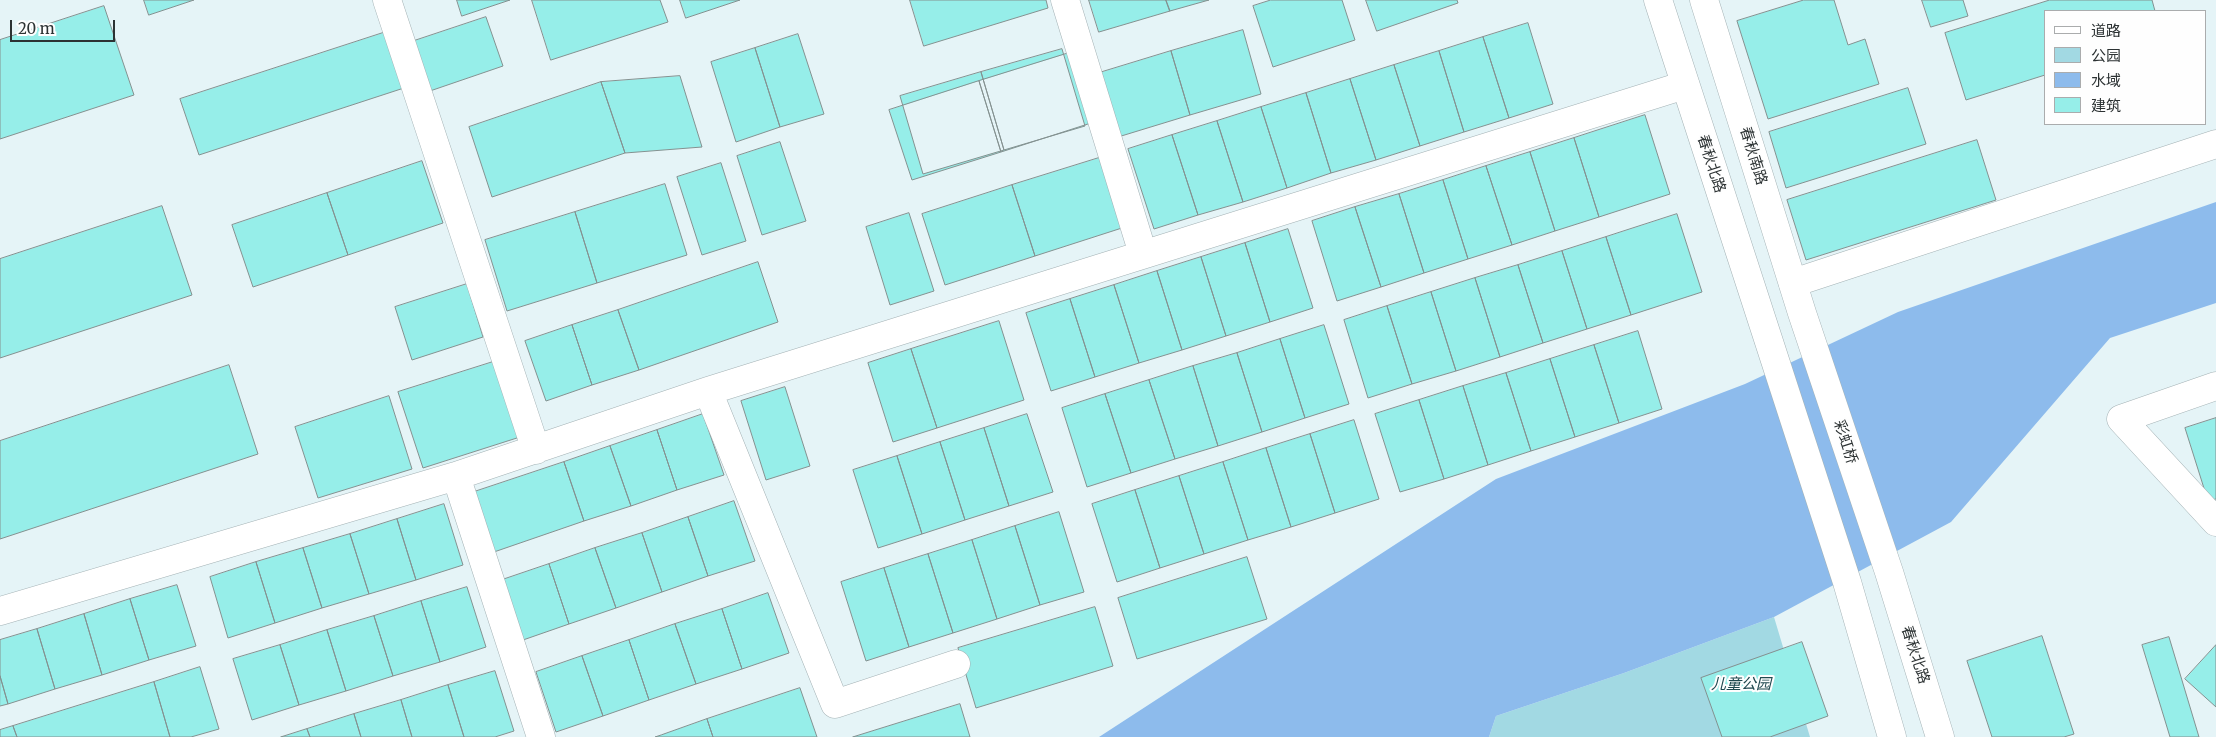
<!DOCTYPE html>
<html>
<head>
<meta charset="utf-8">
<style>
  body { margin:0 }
  #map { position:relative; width:2216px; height:737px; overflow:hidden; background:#e5f4f7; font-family:Merriweather,"Noto Sans SC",serif }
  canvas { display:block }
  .legend { position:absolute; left:2044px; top:10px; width:162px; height:115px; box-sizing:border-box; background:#fefefe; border:1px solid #aaacad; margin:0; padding:6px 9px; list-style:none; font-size:15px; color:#2c3233 }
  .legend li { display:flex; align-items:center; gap:10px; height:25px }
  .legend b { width:25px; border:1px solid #aaacad }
  .scale { position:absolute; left:10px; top:20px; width:105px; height:22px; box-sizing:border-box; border:2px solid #2c3233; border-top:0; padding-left:6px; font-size:15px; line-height:18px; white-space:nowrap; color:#2c3233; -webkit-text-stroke:4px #fefefe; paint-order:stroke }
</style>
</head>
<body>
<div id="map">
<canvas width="2216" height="737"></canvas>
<ul class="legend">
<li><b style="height:6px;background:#fff"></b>道路</li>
<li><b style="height:14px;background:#a2d9e3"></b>公园</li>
<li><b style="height:14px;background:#8dbbec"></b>水域</li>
<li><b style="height:14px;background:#96eee9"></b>建筑</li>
</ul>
<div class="scale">20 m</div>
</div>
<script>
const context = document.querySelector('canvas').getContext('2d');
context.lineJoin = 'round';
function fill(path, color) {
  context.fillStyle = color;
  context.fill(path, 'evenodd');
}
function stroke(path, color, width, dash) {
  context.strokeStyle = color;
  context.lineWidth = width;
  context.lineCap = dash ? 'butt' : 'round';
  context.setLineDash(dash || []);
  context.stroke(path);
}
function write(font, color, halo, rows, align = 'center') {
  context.font = font + ' Merriweather,"Noto Sans SC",serif';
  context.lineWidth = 4;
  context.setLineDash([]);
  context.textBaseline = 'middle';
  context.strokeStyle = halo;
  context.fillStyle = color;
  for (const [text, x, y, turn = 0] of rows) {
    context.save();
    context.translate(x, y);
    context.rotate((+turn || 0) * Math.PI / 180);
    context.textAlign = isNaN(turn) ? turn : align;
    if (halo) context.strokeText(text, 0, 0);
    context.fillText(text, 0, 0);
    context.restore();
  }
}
const green = new Path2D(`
  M1774,617L1810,737H1489L1496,716L1624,673Z`);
const water = new Path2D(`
  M2216,202V303L2110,338L1951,522L1774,617L1624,673L1496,716L1489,737H1099L1496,479L1745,384L1898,312Z`);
const building = new Path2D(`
  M144,0H194L149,15Z
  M457,0H510L462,16Z
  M532,0H660L668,22L551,60Z
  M680,0H740L686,18Z
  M910,0H1046L1048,8L924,46Z
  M1089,0H1166L1170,11L1099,32Z
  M1166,0H1209L1170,11Z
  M1271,0H1342L1355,40L1273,67L1253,6Z
  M1366,0H1457L1458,3L1377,31Z
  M1804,0H1834L1848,45L1865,39L1879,84L1768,119L1737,21Z
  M1922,0H1963L1968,16L1931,27Z
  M2050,0H2152L2155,11H2045V75L1966,100L1945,33Z
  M104,6L134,95L0,139V40Z
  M486,17L503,66L427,92L411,42Z
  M1528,23L1553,104L1509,118L1483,37Z
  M1243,30L1261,94L1190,115L1171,51Z
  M389,31L407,87L199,155L180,99Z
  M798,34L824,114L780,127L755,48Z
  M1483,37L1509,118L1464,132L1439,51Z
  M755,48L780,127L736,142L711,62Z
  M1062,49L1085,126L1004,150L981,72Z
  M1171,51L1190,115L1118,137L1099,73Z
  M1439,51L1464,132L1420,146L1394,65Z
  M1069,53L1091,123L1001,152L979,81Z
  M1394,65L1420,146L1376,160L1350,79Z
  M981,72L1004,150L923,174L900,96Z
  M680,76L702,147L625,153L601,82Z
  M1350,79L1376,160L1331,173L1306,93Z
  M979,81L1001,152L912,180L889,110Z
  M601,82L625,153L492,197L469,127Z
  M1908,88L1926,144L1786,188L1769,132Z
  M1306,93L1331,173L1287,188L1261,107Z
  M1261,107L1287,188L1243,202L1217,121Z
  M1645,115L1670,194L1599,217L1574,138Z
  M1217,121L1243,202L1198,215L1172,135Z
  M1172,135L1198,215L1154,229L1128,149Z
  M1574,138L1599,217L1555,231L1530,152Z
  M1977,140L1996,200L1806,260L1787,200Z
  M780,142L806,221L762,235L737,156Z
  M1530,152L1555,231L1512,245L1486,166Z
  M1102,157L1125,227L1035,256L1012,185Z
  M422,161L443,223L348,255L327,193Z
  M721,163L746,241L702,255L677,177Z
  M1486,166L1512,245L1468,259L1443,180Z
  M1443,180L1468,259L1424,273L1399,194Z
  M665,184L687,255L597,283L575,212Z
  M1012,185L1035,256L945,285L922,214Z
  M327,193L348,255L253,287L232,225Z
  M1399,194L1424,273L1381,287L1355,207Z
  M162,206L192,295L0,358V259Z
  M1355,207L1381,287L1337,301L1312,221Z
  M575,212L597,283L507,311L485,240Z
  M909,213L934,291L890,305L866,227Z
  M1677,214L1702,292L1631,315L1606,237Z
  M1288,229L1313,308L1270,322L1245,243Z
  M1606,237L1631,315L1587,329L1562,251Z
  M1245,243L1270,322L1226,336L1201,257Z
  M1562,251L1587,329L1543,343L1518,265Z
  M1201,257L1226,336L1182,350L1157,271Z
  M758,262L778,322L639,370L618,310Z
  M1518,265L1543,343L1500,357L1475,278Z
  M1157,271L1182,350L1139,363L1114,285Z
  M1475,278L1500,357L1456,371L1431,292Z
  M467,284L483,337L412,360L395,307Z
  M1114,285L1139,363L1095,377L1070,299Z
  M1431,292L1456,371L1412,384L1387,306Z
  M1070,299L1095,377L1051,391L1026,313Z
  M1387,306L1412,384L1368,398L1344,320Z
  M618,310L639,370L592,385L572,325Z
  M999,321L1024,400L937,428L911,349Z
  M572,325L592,385L546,401L525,341Z
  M1324,325L1349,404L1305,418L1280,339Z
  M1638,331L1662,409L1619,423L1594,345Z
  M1280,339L1305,418L1262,432L1237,353Z
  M1594,345L1619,423L1575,437L1550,359Z
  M911,349L937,428L893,442L868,363Z
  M1237,353L1262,432L1218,446L1193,366Z
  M1550,359L1575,437L1531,451L1506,373Z
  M496,361L520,437L423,468L398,392Z
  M229,365L258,454L0,539V441Z
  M1193,366L1218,446L1175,459L1149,380Z
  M1506,373L1531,451L1488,465L1463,386Z
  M1149,380L1175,459L1131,473L1105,394Z
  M1463,386L1488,465L1444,479L1419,400Z
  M785,387L810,466L766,480L741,401Z
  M1105,394L1131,473L1087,487L1062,408Z
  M389,396L412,469L318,498L295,427Z
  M1419,400L1444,479L1400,492L1375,414Z
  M703,414L724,475L677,490L657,430Z
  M1027,414L1053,492L1009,506L984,428Z
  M2216,418V499L2208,501L2185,428Z
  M1354,420L1379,499L1335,513L1310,434Z
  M984,428L1009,506L965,520L940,442Z
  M657,430L677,490L631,506L610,446Z
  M1310,434L1335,513L1291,527L1266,448Z
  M940,442L965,520L922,534L897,456Z
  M610,446L631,506L584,521L564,462Z
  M1266,448L1291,527L1248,540L1223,462Z
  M897,456L922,534L878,548L853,470Z
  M564,462L584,521L491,553L471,493Z
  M1223,462L1248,540L1204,554L1179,476Z
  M1179,476L1204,554L1160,568L1135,490Z
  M1135,490L1160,568L1117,582L1092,504Z
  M734,501L755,561L708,576L688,517Z
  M444,504L463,565L416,580L397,519Z
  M1059,512L1084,592L1040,605L1015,526Z
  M688,517L708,576L662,592L642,533Z
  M397,519L416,580L369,594L350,534Z
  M1015,526L1040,605L997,619L972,540Z
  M642,533L662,592L616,608L595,548Z
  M350,534L369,594L322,608L303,548Z
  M972,540L997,619L953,633L928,554Z
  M303,548L322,608L275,623L256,562Z
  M595,548L616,608L569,624L549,564Z
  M928,554L953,633L909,647L884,568Z
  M1247,557L1267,619L1137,659L1118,598Z
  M256,562L275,623L228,638L210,577Z
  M549,564L569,624L523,640L502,580Z
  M884,568L909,647L866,661L841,582Z
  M177,585L196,646L149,660L130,599Z
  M467,587L486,647L440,662L421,601Z
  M768,593L789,653L742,669L722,609Z
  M130,599L149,660L102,675L84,614Z
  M421,601L440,662L393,676L374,616Z
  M1095,607L1113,666L976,708L958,648Z
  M722,609L742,669L696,684L675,624Z
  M84,614L102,675L55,689L37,629Z
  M374,616L393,676L346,691L327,630Z
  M675,624L696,684L649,700L629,640Z
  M37,629L55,689L8,704L0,676V640Z
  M327,630L346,691L299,705L280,645Z
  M2042,636L2074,734L2064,737H1992L1967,661Z
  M2169,637L2199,737H2170L2142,645Z
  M629,640L649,700L603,716L582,656Z
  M1802,642L1828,716L1770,737H1722L1701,678Z
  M280,645L299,705L252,720L233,659Z
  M2216,645V707L2185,679Z
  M582,656L603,716L556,732L536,672Z
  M200,667L219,729L191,737H170L154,682Z
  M495,671L514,731L495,737H464L448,685Z
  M0,676L8,704L0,706Z
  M154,682L170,737H17L13,726Z
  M448,685L464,737H412L401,700Z
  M800,688L817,737H713L707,719Z
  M401,700L412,737H361L354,714Z
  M960,704L970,737H853Z
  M354,714L361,737H310L307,729Z
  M707,719L713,737H655L661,735Z
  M13,726L17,737H0V730Z
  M307,729L310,737H281Z`);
const minor = new Path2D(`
  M387,0L536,450
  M1065,0L1143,254
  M1793,283L2216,144
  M2216,386L2121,419L2216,522
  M708,391L835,704L956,664
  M456,476L541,737
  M0,611L456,476L708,391L1685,85`);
const tertiary = new Path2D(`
  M1658,0L1847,582L1892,737
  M1704,0L1802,313L1889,572L1940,737`);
const streetNames = [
  ["春秋南路",1753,156,73],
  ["春秋北路",1711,164,72],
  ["彩虹桥",1845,442,72],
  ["春秋北路",1915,655,72]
];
const parkNames = [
  ["儿童公园",1741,685]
];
fill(green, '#a2d9e3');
fill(water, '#8dbbec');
fill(building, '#96eee9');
stroke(building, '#849190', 1);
stroke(minor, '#a4b2b5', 29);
stroke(tertiary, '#a4b2b5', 29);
stroke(minor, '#fff', 28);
stroke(tertiary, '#fff', 28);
write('15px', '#2c3233', '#fefefe', streetNames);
write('italic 15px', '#20484f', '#fefefe', parkNames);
</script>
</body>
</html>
